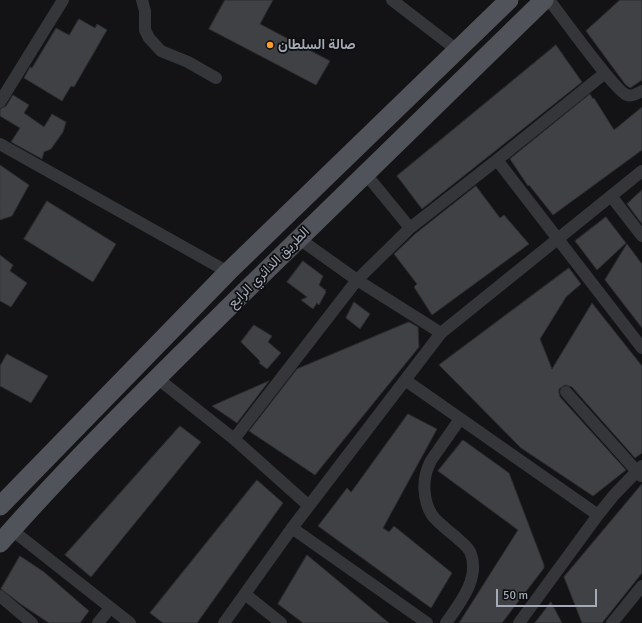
<!DOCTYPE html>
<html>
<head>
<meta charset="utf-8">
<style>
  body { margin:0 }
  #map { position:relative; width:642px; height:623px; overflow:hidden; background:#131315; font-family:Signika,sans-serif }
  canvas { display:block }
  .scale { position:absolute; left:496px; top:589px; width:101px; height:18px; box-sizing:border-box; border:2px solid #a4abb6; border-top:0; padding-left:5px; font-size:12px; line-height:14px; white-space:nowrap; color:#a4abb6; -webkit-text-stroke:3px #0e0e10; paint-order:stroke }
</style>
</head>
<body>
<div id="map">
<canvas width="642" height="623"></canvas>
<div class="scale">50 m</div>
</div>
<script>
const context = document.querySelector('canvas').getContext('2d');
context.lineJoin = 'round';
function fill(path, color) {
  context.fillStyle = color;
  context.fill(path, 'evenodd');
}
function stroke(path, color, width, dash) {
  context.strokeStyle = color;
  context.lineWidth = width;
  context.lineCap = dash ? 'butt' : 'round';
  context.setLineDash(dash || []);
  context.stroke(path);
}
function write(font, color, halo, rows, align = 'center') {
  context.font = font + ' Signika,Vazirmatn,sans-serif';
  context.lineWidth = 3.5;
  context.setLineDash([]);
  context.textBaseline = 'middle';
  context.strokeStyle = halo;
  context.fillStyle = color;
  for (const [text, x, y, turn = 0] of rows) {
    context.save();
    context.translate(x, y);
    context.rotate((+turn || 0) * Math.PI / 180);
    context.textAlign = isNaN(turn) ? turn : align;
    if (halo) context.strokeText(text, 0, 0);
    context.fillText(text, 0, 0);
    context.restore();
  }
}
const building = new Path2D(`
  M225,0H273L260,24L330,61L316,85L209,29Z
  M620,0H642V80L630,88L625,84L586,31Z
  M79,19L95,28L97,24L107,30L74,87L71,86L62,101L24,78L30,67L32,68L56,28L69,35Z
  M556,45L582,82L422,209L397,176Z
  M590,94L593,99L594,98L614,130L642,107V150L553,215L529,185L528,186L510,159Z
  M13,95L29,105L24,113L44,127L52,114L66,122L63,132L51,149L44,152L42,159L11,142L20,128L0,116V109L6,106Z
  M0,165L29,185L12,216L0,220Z
  M476,186L500,218L504,215L529,244L432,315L414,287L417,284L394,254L415,234Z
  M642,190V224L627,204Z
  M47,201L116,244L93,282L24,239Z
  M606,217L626,243L597,270L575,241Z
  M627,244L642,264V328L605,280Z
  M0,255L13,265L10,271L27,283L11,307L0,301Z
  M303,261L323,276L319,285L325,290L326,289L325,291L326,292L319,305L317,303L313,309L301,300L307,297L287,282Z
  M569,268L581,284L566,297L540,339L552,369L592,303L642,366V453L635,458L572,387L565,385L559,389V393L560,397L626,470L593,496L521,448L439,365Z
  M354,302L370,314L360,329L346,318Z
  M409,322L418,327L419,347L315,475L249,431L297,369Z
  M254,325L272,336L268,342L281,353L267,369L259,363L260,361L241,342Z
  M7,354L48,376L31,403L0,386V366Z
  M269,381L237,423L212,406L232,397Z
  M408,414L437,429L383,528L389,532L394,526L452,573L431,608L318,526L347,488L351,492Z
  M180,426L201,442L91,577L65,555Z
  M463,440L509,473L544,565V568L502,623H459L518,530L438,471Z
  M257,480L283,503L197,623H163L150,613Z
  M642,484V573L602,623H582L564,577Z
  M307,555L389,623H303L278,604Z
  M20,556L44,572L89,611L80,623H49L22,605L1,589Z
  M551,602L562,623H535Z`);
const minor = new Path2D(`
  M142,0L145,11V30L149,38L161,51L188,62L216,78
  M392,0L457,50
  M549,0C561,15 615,91 627,95C632,97 638,93 642,91
  M0,102L63,0
  M0,144L228,272
  M497,160L642,348
  M365,173L410,228
  M611,196L642,236
  M298,238L357,280L441,333
  M157,378L234,439L309,506
  M405,380L598,515
  M566,392L641,476
  M234,439L357,280L410,228L497,160L605,73
  M292,528L427,623
  M12,530L130,623
  M245,594L281,623
  M0,596L32,623
  M98,623L110,608
  M224,623L292,528L441,333L642,171
  M446,623C459,604 480,579 471,554C469,547 461,542 457,538C450,532 437,522 432,515C423,501 422,480 429,465C431,459 436,454 439,449C446,439 453,429 460,419
  M519,623L598,515L614,495L642,466
  M612,623L642,586`);
const primary = new Path2D(`
  M0,506L228,272L509,0
  M0,543C74,459 155,380 234,302C337,201 440,100 544,0`);
const markers = [
  [270,45,4,"#f79d29"]
];
const poiNames = [
  ["صالة السلطان",278,45]
];
const streetNames = [
  ["الطريق الدائري الرابع",269,268,-45]
];
fill(building, '#3f4145');
stroke(building, '#2d2d31', 1);
stroke(minor, '#34363a', 12);
stroke(primary, '#505359', 19);
for (const [x, y, r, color] of markers) {
  const dot = new Path2D();
  dot.arc(x, y, r, 0, 2 * Math.PI);
  context.fillStyle = color;
  context.fill(dot);
  stroke(dot, '#0e0e10', 1.5);
}
write('bold 14px', '#a4abb6', '#0e0e10', poiNames, 'left');
write('14px', '#a4abb6', '#0e0e10', streetNames);
</script>
</body>
</html>
